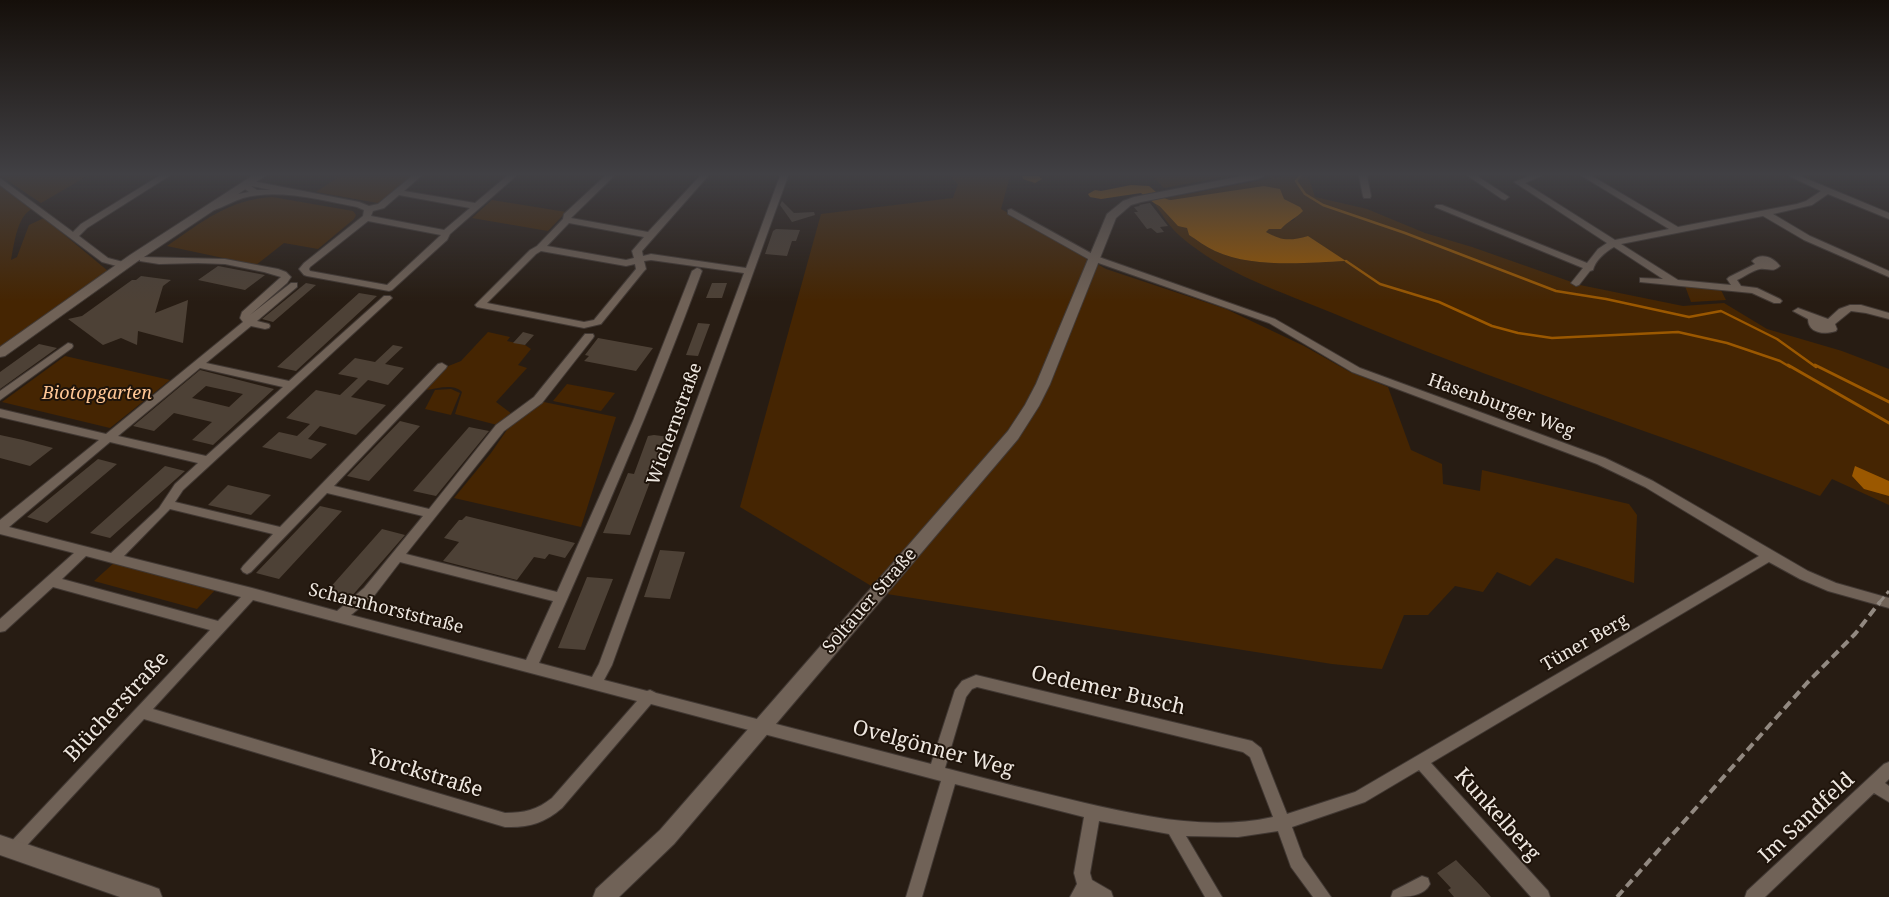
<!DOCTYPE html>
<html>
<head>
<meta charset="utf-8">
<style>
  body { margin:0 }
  canvas { display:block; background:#271c13 }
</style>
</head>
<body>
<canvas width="1889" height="897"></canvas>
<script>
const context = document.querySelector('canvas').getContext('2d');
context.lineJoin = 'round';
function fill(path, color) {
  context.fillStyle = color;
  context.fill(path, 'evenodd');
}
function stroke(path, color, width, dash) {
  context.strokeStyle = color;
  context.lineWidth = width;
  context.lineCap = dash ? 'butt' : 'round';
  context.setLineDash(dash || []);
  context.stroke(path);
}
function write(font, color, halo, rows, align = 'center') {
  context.font = font + ' "Noto Serif",serif';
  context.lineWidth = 4;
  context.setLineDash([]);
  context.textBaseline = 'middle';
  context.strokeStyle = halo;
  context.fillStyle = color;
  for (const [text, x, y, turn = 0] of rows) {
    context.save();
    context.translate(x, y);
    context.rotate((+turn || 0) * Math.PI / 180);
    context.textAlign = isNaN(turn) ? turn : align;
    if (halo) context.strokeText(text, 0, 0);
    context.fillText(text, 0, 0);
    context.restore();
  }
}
const green = new Path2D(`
  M1,176H87L41,203Z
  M340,176H414L378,203L316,192Z
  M950,176H1010L1001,209L1106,269L1226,309L1304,346L1350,372L1388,387L1411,450L1442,464L1443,484L1480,491L1482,470L1629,504L1637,515L1634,583L1556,558L1530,586L1497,572L1483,592L1455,586L1428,615H1404L1382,669L1332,664L887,594L873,587L740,507L821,214L953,198L958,184Z
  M1152,176H1228L1164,188Z
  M1283,176H1308L1315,197L1367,209L1425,233L1472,247L1580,285L1683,306L1724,303L1767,329L1842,351L1889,369V505L1832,479L1820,496C1659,433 1493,382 1335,314C1283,292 1223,274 1180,236C1169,227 1161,212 1152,200H1154L1187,228L1189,235C1197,240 1206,247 1215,251C1251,268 1306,263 1345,261L1308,236C1288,242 1284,242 1266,232L1269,229H1281L1287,222L1294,220L1300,207L1284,199L1171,200L1162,199Z
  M0,184L32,209C17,216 14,245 11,260L17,257L29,225L44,218L108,271L0,347Z
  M272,197L353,211L356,215L354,219L318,249L284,243L256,265L167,246C202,222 228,200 272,197Z
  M492,200L566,212L548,231L472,218Z
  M1685,286L1721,290L1726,300L1691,302Z
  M488,332L510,337L507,341L525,345L531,349L518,365L527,368L496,402L512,414L501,426L455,414L462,392C453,383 437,389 426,390L446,367L461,361Z
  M65,356L170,380L110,428L2,402Z
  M567,384L615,393L601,411L553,401Z
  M451,389L460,393L451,415L425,409L435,390Z
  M539,401L616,417L581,527L454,498L491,453L511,424Z
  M115,562L217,588L197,609L94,581Z`);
const water = new Path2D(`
  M1264,186L1280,189L1284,199L1300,207L1303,211C1296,218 1288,221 1281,229H1269L1266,232C1282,241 1290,241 1308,236L1346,261C1306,263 1251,268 1215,251C1206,247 1197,240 1189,235L1187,228L1178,226L1154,200L1162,199L1171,200Z
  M1855,466L1889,481V496L1864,489L1852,476Z`);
const streamFar1 = new Path2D(`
  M1300,176L1296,181L1305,194L1323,205L1405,233L1556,291L1606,299L1689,317L1721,311L1777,339L1816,367
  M1346,261L1380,284L1439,302L1492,326L1518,333L1552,338L1678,332L1727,343L1780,361L1790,367`);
const stream = new Path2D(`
  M1788,365L1889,423
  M1815,365L1889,402`);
const river = new Path2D(`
  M1022,176H1039L1042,179L1035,183L1023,179Z
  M1131,185L1149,186L1162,197L1176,203L1178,206L1171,210C1159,207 1150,201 1141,193L1101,199L1090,197L1088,194L1095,190L1101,191Z`);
const building = new Path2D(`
  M782,201L794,213L814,212L815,215L792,222L780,205Z
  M1150,203L1168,226L1160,227L1164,232L1157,233L1151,228L1147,229L1134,212H1138L1134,207L1140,206L1139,205Z
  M776,229L800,230L796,241H792L787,256L765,254L773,231Z
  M218,266L265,275L245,290L198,280Z
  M141,276L171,280L163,286L155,313L188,300L183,343L138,331L137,345L121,338L103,345L68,319L82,316L132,280H136Z
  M306,283L316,285L273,322L262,319Z
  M712,283H727L722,298H706Z
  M359,293L377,296L296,371L277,367Z
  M698,323L710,324L698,356L686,355Z
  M523,332L534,335L525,345L513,343Z
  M598,338L653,348L636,371L584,361L589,356L585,355Z
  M39,344L57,348L0,389V372Z
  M393,345L403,347L385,364L404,368L388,385L368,380L351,397L386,405L356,435L320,426L308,439L327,444L311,459L262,447L279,432L297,436L310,424L286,418L316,390L340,395L358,378L338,374L355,358L375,362Z
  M200,370L274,389L213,445L192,440L212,422L174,413L154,431L133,426ZM206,386L243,394L229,407L192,398Z
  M400,421L420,426L369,481L347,476Z
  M469,427L489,431L436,496L413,491Z
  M0,435L23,440L53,448L30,466L0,458Z
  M654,435L669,437L667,444L669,445L666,453H663L660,461H658L630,535L603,533L628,473L634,474L648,436Z
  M98,459L117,464L47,523L27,517Z
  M165,466L185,471L110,538L90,533Z
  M228,485L249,490L271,495L251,515L208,505Z
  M320,506L342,511L279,579L256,573Z
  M466,516L575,543L565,558L549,554L545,559L534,557L517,580L443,561L459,542L444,538L459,520H462Z
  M382,529L405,535L351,597L328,590Z
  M660,550L685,552L670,599L644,597Z
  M587,577L613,579L585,650L558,648Z
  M1456,860L1481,886L1491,897H1454L1448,890L1451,888L1437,873Z`);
const street = new Path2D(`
  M159,176H169L87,228L79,236L108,258L127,263L129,265L124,268L102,262L0,185V178L73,232L81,224Z
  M412,176H421L404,191L475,203L507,176H516L450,234L447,240L392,290L389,291L307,276L304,275L299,269L304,263L363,216L364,210L357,207C322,200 277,188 243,198C233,201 224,207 214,210L210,207L238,194L249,192L242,187L244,181L247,180L359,202L369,206L378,204ZM251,186L271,190H257ZM399,195L470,208L444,230L371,216L373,211L384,208ZM368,221L441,235L387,285L310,271L309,269L310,267Z
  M605,176H614L571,218L648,232L700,176H708L642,251L643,256L651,254L746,268L780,176H788L612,665L604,680L647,691L650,690L656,693L931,764L955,690L962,681L976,675L1252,741L1261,748L1287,814L1355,792L1759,556L1645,487L1597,464L1352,372L1269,323L1090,260L1008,214V210L1011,209L1096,256L1275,319L1360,368L1605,458L1653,481L1808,571L1836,583L1889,598V608L1828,591L1800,579L1769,562L1431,763L1548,891L1550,897H1531L1419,770L1365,802L1292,827L1303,857L1331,897H1313L1291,867L1278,831L1238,837L1186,836L1222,897H1205L1169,834L1099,821L1090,873L1092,880L1111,891L1113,897H1070L1077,884L1074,873L1084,817L955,784L922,897H906L941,781L651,704L562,808C545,823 528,828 505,827L144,719L18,855L13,858L8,855L5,850L8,845L210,630L53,587L5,631L0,632V619L74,553L0,534V520L99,440L0,417V409L106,434L243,322L240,318L242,312L281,277L264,272L225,264L198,263L159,264L140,261V257L225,259L278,269L286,272L291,277L287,283L250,315L291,283H297V287L257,321L269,324L270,326L269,328L265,329L251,326L206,363L289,381L384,296H390L392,298L183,490L175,502L280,527L438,364L442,363L447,366L446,368L334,486L429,509L496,425L534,397L585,334H593L594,336L593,338L542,403L504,431L406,554L557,592L633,421L692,271L697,268L700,269L702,271C653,404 596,534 539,663L592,677L599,664L744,273L651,260L644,261L646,269L644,271L601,324L584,328L477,307L475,305L530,250L537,246L563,219L564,214ZM569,223L644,237L632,251L634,258L626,260L547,246ZM541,251L626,266L635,264L636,269L594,320L584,322L487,303L536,254ZM200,368L283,387L206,456L118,436ZM110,442L198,463L175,484L159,508L111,553L9,527ZM327,493L423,516L364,588L337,611L252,588L124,556L170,509L273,534L243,566L241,569L243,572L247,574L251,572ZM86,556L241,597L218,621L62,579ZM400,562L553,601L526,660L351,615L374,596ZM253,600L637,701L552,798C537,810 524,813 505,813L153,709ZM977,687L1243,752L1250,757L1273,817C1210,831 1146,817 1085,803C1038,792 991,780 945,768L966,697L972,689Z
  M1359,176H1367L1371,196L1370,198H1364L1363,196Z
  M1468,176H1477L1509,197L1505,200L1502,199Z
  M1529,176H1541L1525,183L1615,240L1669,229L1582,176H1592L1678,227L1797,204L1806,201L1821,191L1789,176H1800L1889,213V219L1828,194L1812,205L1773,214L1810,236L1889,271V277L1804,240L1763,216L1621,244L1678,280L1731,285L1727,279L1729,277L1755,264L1752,261C1761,252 1773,257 1780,266C1773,273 1768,268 1760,269C1753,270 1744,277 1737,280L1741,286L1757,288L1780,299L1782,301L1780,303H1774L1752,293L1640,282V278L1663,279L1614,247C1605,252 1595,261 1593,270L1590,271L1579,285L1576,286L1571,283L1583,268L1435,207L1436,205H1442L1587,263L1598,249L1607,243L1514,182Z
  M1850,305H1861L1889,313V319L1866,313L1851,311L1835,324L1837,329L1836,331C1824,335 1808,333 1808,319L1793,311L1798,308L1828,319L1839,309Z
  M68,343L72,344L73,346L72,348L0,400V391Z
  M1889,762V779L1885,783L1889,786V802L1874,793L1765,897H1745L1747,891L1884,764Z
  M1422,876L1428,878L1430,884C1424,897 1405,897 1391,897L1393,891Z`);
const secondary = new Path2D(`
  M252,176H265L138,261L5,356L0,357V347L130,255Z
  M1242,176H1264L1258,179L1141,202L1131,205L1116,218L1050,384L1039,406L1018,439L674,844L619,897H593L596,889L660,830L1008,431L1025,405L1036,384L1107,214L1123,201L1134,197Z
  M0,835L151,886L159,889L162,897H120L0,855Z`);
const railFar1 = new Path2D(`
  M1879,603L1889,591`);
const rail = new Path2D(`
  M1617,897L1807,683L1855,634L1880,602`);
const parkNames = [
  ["Biotopgarten",97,394]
];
const streetNames = [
  ["Hasenburger Weg",1501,406,20],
  ["Wichernstraße",675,424,-70],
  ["Soltauer Straße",870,601,-49],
  ["Scharnhorststraße",386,609,14],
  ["Tüner Berg",1585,643,-30]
];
const nearStreetnames = [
  ["Oedemer Busch",1108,691,13],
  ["Blücherstraße",117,707,-47],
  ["Ovelgönner Weg",933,749,15],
  ["Yorckstraße",425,774,17],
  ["Kunkelberg",1497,815,48],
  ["Im Sandfeld",1807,818,-43]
];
fill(green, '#452502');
fill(water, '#9b5800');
stroke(streamFar1, '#9b5800', 2.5);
stroke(stream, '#9b5800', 3);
fill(river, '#9b5800');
fill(building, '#4d4136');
stroke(street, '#413833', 2);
stroke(secondary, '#413833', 2);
fill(street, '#706257');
fill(secondary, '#706257');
stroke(railFar1, '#928981', 3, [8, 4]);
stroke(rail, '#928981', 4, [9, 5]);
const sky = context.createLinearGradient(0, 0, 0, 301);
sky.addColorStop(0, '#150f0a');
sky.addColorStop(0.58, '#414044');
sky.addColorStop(1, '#41404400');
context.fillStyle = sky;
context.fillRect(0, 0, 1889, 301);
write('italic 18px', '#fec695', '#1e130a', parkNames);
write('18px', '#eee7e0', '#1e130a', streetNames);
write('21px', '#eee7e0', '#1e130a', nearStreetnames);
</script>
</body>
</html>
